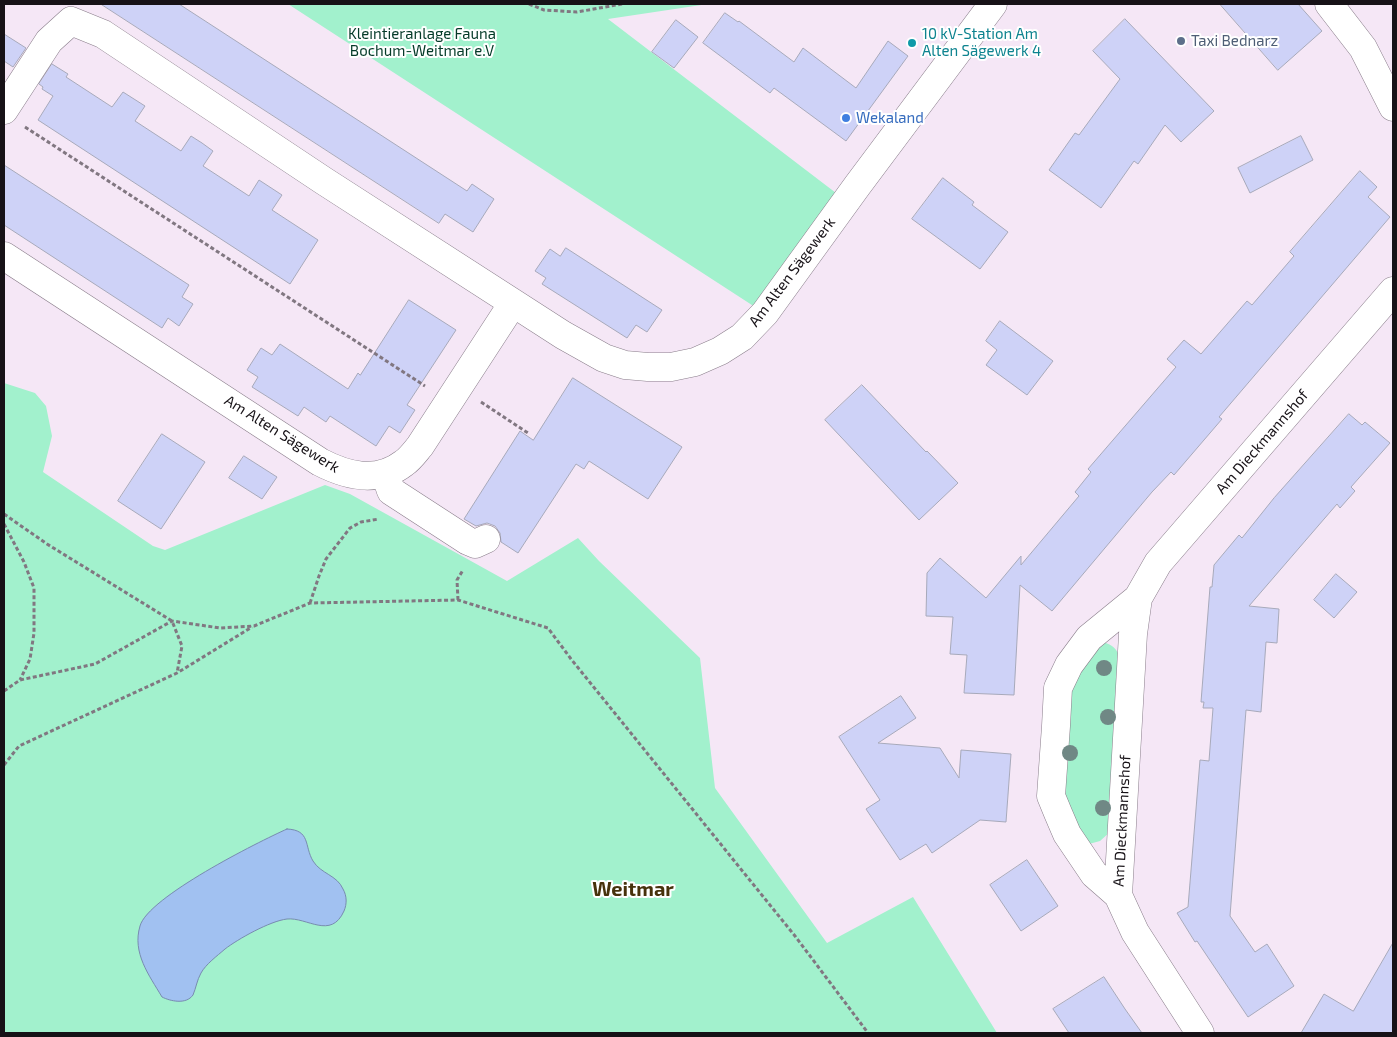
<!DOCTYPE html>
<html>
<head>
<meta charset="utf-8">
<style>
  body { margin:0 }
  #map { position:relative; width:1397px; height:1037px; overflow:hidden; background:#f5e7f6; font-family:"Exo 2",sans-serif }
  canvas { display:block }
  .frame { position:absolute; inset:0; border:5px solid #171217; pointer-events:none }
</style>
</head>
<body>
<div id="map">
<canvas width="1397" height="1037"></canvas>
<div class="frame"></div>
</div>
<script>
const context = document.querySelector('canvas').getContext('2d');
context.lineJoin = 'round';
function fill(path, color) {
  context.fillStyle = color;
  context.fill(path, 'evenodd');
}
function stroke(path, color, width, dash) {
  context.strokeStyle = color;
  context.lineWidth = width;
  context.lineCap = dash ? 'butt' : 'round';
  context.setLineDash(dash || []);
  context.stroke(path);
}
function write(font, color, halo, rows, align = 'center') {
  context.font = font + ' "Exo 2",sans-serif';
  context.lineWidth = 4;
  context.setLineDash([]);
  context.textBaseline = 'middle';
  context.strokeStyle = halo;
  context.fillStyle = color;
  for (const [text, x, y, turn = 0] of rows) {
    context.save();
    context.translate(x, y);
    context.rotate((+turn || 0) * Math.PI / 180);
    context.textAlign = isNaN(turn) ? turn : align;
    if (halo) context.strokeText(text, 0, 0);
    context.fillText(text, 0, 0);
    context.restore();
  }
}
const green = new Path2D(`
  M288,4H708L608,19L836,193L755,307Z
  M4,383L35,393L46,406L52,436L43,472L153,546L165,550L325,485L350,494L507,581L578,538L599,561L700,658L715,788L827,943L913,897L997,1033H4Z
  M1103,642C1113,645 1117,649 1120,658L1110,832L1100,841L1089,844L1084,840L1064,801L1062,725L1075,675Z`);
const water = new Path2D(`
  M287,829C311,830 304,846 313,861C321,874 337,875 343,889C347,896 347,904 344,911C331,940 307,917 287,919C270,921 238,939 225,949C217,956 206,964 201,973C197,980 196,988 193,995C186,1005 170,1001 162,997C149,975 132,953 140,926C148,897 258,842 287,829Z`);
const building = new Path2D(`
  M101,4H179L467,191L472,184L494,199L473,232L445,214L439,223Z
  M1220,4H1298L1322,31L1278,70Z
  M725,13L738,22L739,21L794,62L803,48L856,88L888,41L908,56L846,141L774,88L770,93L703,43Z
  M1125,19L1214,111L1181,142L1165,125L1138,164L1134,161L1101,208L1049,170L1075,133L1079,135L1120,79L1093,51Z
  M676,20L698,37L674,68L652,52Z
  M4,34L26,48L13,67L4,61Z
  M52,64L68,74L66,77L112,107L123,92L145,106L135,121L181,151L191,136L202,143L213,151L203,166L249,196L259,180L282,195L272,210L318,240L290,284L38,120L53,96L42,89L43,87L39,84Z
  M1301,136L1313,160L1250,193L1238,168Z
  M4,165L189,285L182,297L193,304L179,326L168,318L162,328L4,225Z
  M1360,171L1377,187L1368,197L1390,217L1219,417L1222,419L1174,475L1171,472L1152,492L1052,611L1020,585L1014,695L964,693L967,655L950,654L953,617L926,616L927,573L940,558L986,598L1021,556V565L1079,496L1075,492L1091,472L1088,469L1176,367L1167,359L1184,340L1201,354L1247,301L1252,305L1294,256L1290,252Z
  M943,178L974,202L972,205L1008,232L980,269L912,219Z
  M566,248L662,310L647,332L636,325L627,338L542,284L546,278L535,271L550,249L560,256Z
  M409,300L456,330L407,405L415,410L400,433L389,426L376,446L330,416L326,422L304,407L298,416L252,387L258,377L247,370L261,348L272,355L280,344L348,389L358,373L360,375Z
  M1000,321L1053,361L1027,395L986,365L997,350L986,341Z
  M573,378L682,447L648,499L589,461L584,469L576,464L518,553L501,542L500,533L495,526L487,523L476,526L464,519L520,431L533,440Z
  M862,385L926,452L927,451L958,483L919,520L825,420Z
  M1349,414L1362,425L1365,422L1390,443L1351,487L1355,491L1340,508L1337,504L1249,606L1279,609L1277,643L1266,642L1261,712L1246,710L1230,916L1255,952L1267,944L1294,986L1248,1017L1197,941L1195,942L1177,913L1188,907L1200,760L1209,761L1213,708H1203L1204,702H1201L1210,587H1212L1214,565L1239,535L1242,538L1274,498Z
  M162,434L205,462L161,529L118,501Z
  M244,456L277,477L262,499L229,478Z
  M1336,574L1357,592L1334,618L1314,600Z
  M901,696L916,718L878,743L940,748L959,778L961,750L1011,754L1006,822L980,820L932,853L926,844L900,860L866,809L880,800L839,737Z
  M1027,860L1058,906L1021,931L990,885Z
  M1393,943V1033H1301L1324,994L1353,1011Z
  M1104,977L1125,1009L1142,1033H1069L1053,1009Z`);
const path = new Path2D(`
  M529,4L544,10L577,12L622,4
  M25,127L425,386
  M481,402L528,433
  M4,514L47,544L172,621L182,646L177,673
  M4,524L24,562L34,588V633L30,659L20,680
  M458,600L457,580L463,570
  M310,603L319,576L326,559L350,528L361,522L379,519
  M4,691L20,680L95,664L172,621L220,628L254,626L310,603L458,600L548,628L571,659L795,936L868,1033
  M4,765L19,746L177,673L252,627`);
const minor = new Path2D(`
  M1329,4L1363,48L1393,107
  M4,110L49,41L71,21L103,34L324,181L563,335L604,358L625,365L648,367H671L695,362L720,351L742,337L765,313L857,186L993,4
  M4,256L320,462C347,476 377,484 404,463C410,459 415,452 420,446L513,303
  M385,473L391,491L468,541L475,544L486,539
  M1118,895L1094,874L1067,834L1058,813L1051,796L1056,726L1058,688L1069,665L1089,638L1138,598
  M1200,1033L1135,932L1118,895L1133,634L1138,598L1158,563L1393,291`);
const trees = [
  [1104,668],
  [1108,717],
  [1070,753],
  [1103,808]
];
const markers = [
  [1181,41,5,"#5c6f8a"],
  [912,43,5,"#0f9aa8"],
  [846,118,5,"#3f7fe0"]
];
const parkNames = [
  ["Kleintieranlage Fauna",422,34],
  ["Bochum-Weitmar e.V",422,51]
];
const cultureNames = [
  ["10 kV-Station Am",922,34],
  ["Alten Sägewerk 4",922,51]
];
const serviceNames = [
  ["Taxi Bednarz",1191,41]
];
const shopNames = [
  ["Wekaland",856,118]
];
const streetNames = [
  ["Am Alten Sägewerk",792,272,-53],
  ["Am Alten Sägewerk",282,434,32],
  ["Am Dieckmannshof",1262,442,-49],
  ["Am Dieckmannshof",1122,821,-87]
];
const districtNames = [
  ["Weitmar",633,889]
];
fill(green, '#a2f1cd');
fill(water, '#a1c1f1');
stroke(water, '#788cb0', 1);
fill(building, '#ced2f7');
stroke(building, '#a7a9ba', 1);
stroke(minor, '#897d8a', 29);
stroke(path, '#817781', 3, [4, 2.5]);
stroke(minor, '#fff', 28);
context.fillStyle = '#708885';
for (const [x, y] of trees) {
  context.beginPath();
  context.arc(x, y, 8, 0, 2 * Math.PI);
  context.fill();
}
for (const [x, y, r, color] of markers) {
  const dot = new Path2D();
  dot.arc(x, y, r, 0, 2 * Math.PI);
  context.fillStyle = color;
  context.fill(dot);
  stroke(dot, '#fff', 2);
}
write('15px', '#043a28', '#fff', parkNames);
write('15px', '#0d838f', '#fff', cultureNames, 'left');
write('15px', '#4e5e75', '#fff', serviceNames, 'left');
write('15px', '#366cbe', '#fff', shopNames, 'left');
write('15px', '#171217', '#fff', streetNames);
write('bold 20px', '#47320c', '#fff', districtNames);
</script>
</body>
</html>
